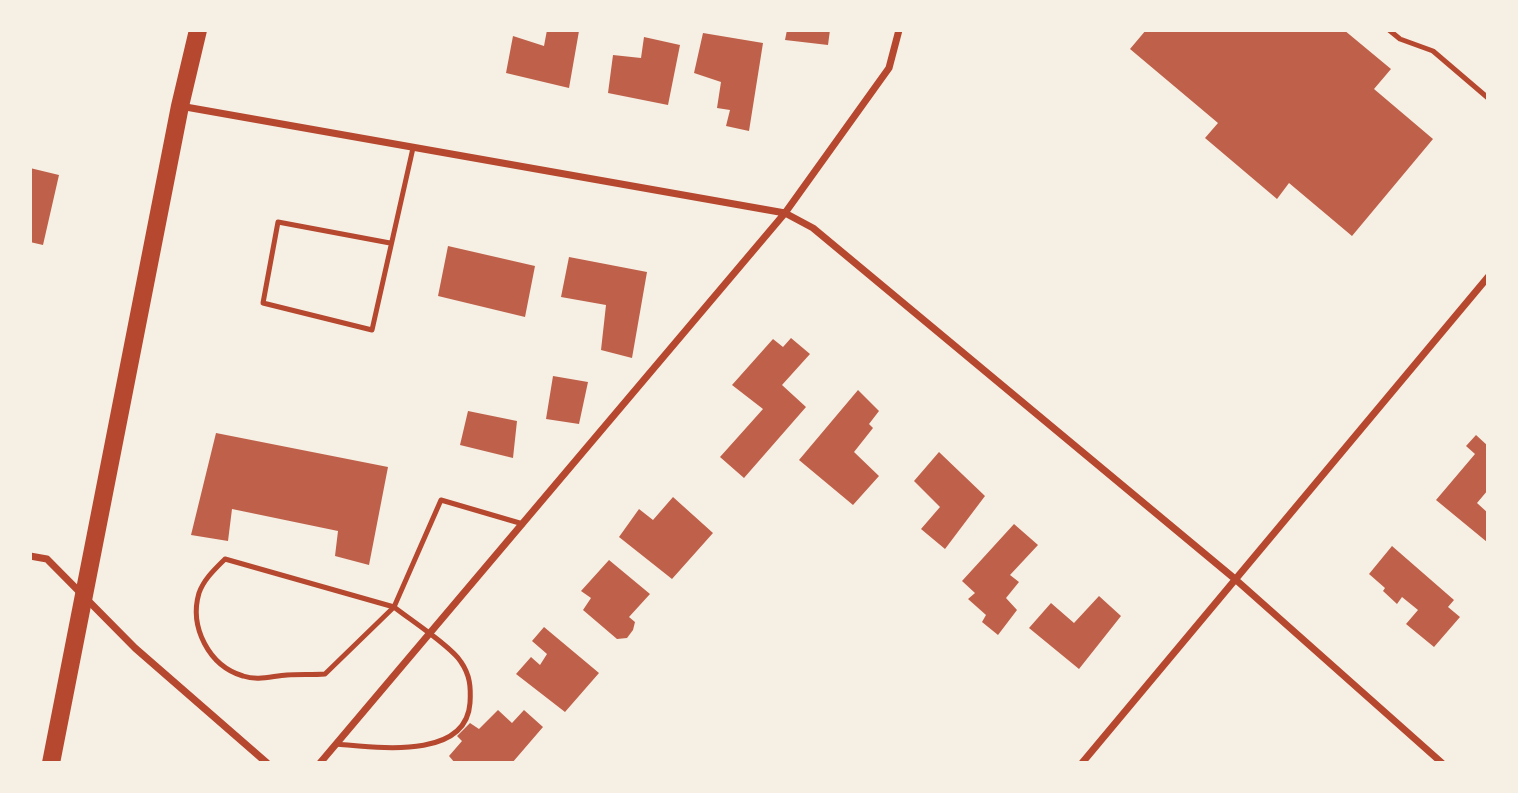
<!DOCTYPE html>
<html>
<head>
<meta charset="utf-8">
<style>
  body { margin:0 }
  #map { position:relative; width:1518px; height:793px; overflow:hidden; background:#f6efe4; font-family:"Noto Sans",sans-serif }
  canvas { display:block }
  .frame { position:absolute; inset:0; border:32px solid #f6efe4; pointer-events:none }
</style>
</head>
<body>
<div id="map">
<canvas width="1518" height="793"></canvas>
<div class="frame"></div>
</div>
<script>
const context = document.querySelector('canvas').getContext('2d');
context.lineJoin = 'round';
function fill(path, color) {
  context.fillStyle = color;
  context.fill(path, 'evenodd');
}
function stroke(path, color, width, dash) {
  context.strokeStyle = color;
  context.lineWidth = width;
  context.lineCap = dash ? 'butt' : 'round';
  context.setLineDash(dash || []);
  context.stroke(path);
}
const building = new Path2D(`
  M547,30L579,31L569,88L506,73L513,36L544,46Z
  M787,30H830L828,45L785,40Z
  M1146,30H1344L1391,69L1374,89L1433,139L1352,236L1289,183L1277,199L1205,138L1218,123L1130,49Z
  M703,33L763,43L749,131L726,126L730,110L717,108L721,82L694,73Z
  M644,37L680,45L668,105L608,93L613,55L641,58Z
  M30,168L59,175L43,245L30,242Z
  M448,246L535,266L525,317L438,296Z
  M569,257L647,272L632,358L601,350L606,305L561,297Z
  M791,338L810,354L782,385L806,407L744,478L720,457L763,409L732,385L773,339L783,347Z
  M553,376L588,382L579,424L546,419Z
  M858,390L879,411L869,424L873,428L854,452L879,476L853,505L799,460Z
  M468,411L517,421L513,458L460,445Z
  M216,433L388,467L369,565L335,556L338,531L232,509L228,541L191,535Z
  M1476,435L1488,446V490L1477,503L1488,513L1487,542L1436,500L1475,454L1466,446Z
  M939,452L985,496L945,549L921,529L940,507L914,481Z
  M673,497L713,533L672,579L619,537L639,509L653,520Z
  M1014,524L1038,545L1010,575L1019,582L1006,598L1017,610L998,635L982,622L986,615L968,599L975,593L962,581Z
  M1392,546L1454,600L1448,607L1460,617L1434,647L1406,624L1418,610L1402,597L1397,604L1383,591L1385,588L1369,574Z
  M609,560L650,594L629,617L635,622L633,630L627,638L617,639L583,610L591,598L581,591Z
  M1099,596L1121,616L1079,669L1029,628L1051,603L1074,623Z
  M544,627L599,673L565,712L516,674L531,657L540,665L547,654L532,641Z
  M498,710L512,723L524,710L543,727L512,763H455L449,756L462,741L457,736L470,723L479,729Z`);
const service = new Path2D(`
  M1389,30L1400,39L1433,51L1488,98
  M390,243L278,222L263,303L372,330L413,148
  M336,744C375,747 466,761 470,703C471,687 470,675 461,662C452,647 409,619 394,607L325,674C312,675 299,674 287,675C272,676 258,681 243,676C209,666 189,627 199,593C204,579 215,569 225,559L394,607L441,500L523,524`);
const minor = new Path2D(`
  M180,106L785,213L813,228L1235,579L1442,763
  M30,556L47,559L135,648L267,763
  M320,763L785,213L889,68L899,30
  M1082,763L1488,277`);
const primary = new Path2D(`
  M51,763L180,106L198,30`);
fill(building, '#bf614a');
stroke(service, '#b5482f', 5);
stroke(minor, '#b5482f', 7);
stroke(primary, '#b5482f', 18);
</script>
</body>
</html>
